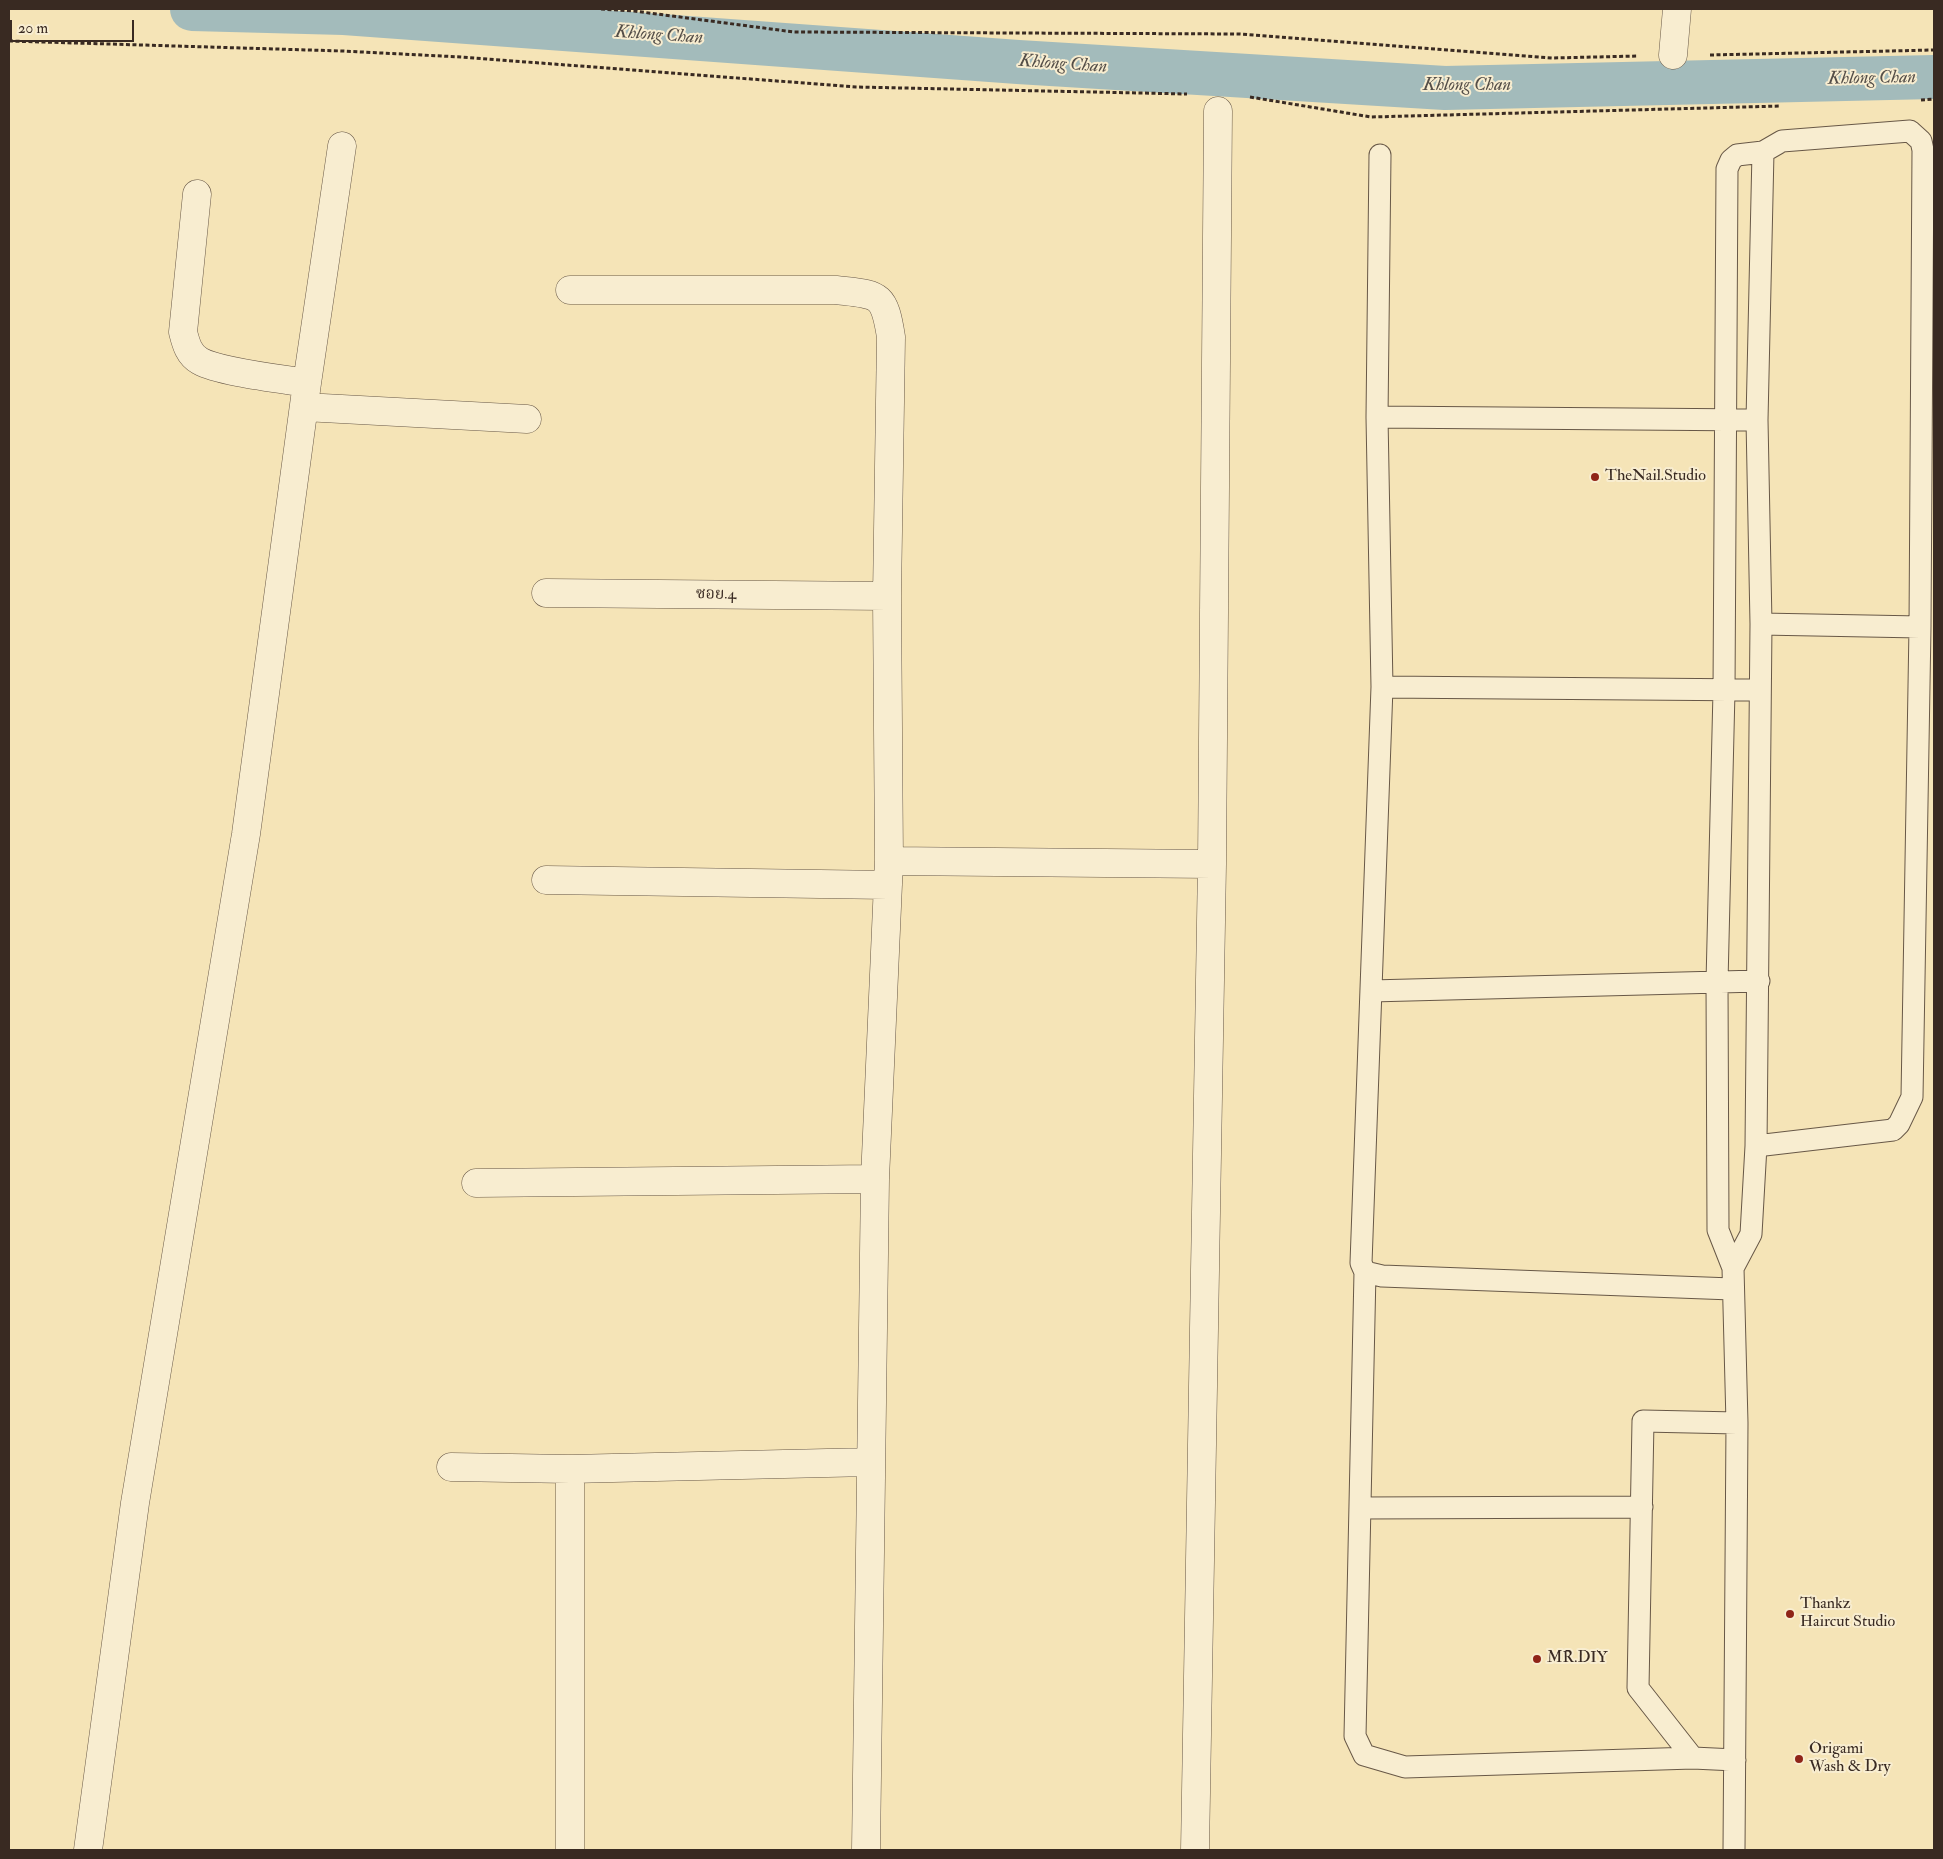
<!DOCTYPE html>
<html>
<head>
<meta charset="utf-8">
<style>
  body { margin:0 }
  #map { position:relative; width:1943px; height:1859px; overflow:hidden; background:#f5e4b7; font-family:"IM FELL Double Pica",serif }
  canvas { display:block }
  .frame { position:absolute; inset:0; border:10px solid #392a22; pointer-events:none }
  .scale { position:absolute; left:10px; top:20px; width:124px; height:22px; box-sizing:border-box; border:2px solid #392a22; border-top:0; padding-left:6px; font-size:15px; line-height:18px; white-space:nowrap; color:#392a22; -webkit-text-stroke:4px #f8edd0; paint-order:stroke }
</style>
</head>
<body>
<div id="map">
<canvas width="1943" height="1859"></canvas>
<div class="frame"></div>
<div class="scale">20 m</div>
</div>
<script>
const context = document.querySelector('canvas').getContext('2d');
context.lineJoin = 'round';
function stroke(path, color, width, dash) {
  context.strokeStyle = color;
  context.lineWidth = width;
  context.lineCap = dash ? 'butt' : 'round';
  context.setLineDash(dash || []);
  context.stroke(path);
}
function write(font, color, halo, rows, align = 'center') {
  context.font = font + ' "IM FELL Double Pica","Noto Serif Thai",serif';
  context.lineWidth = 4;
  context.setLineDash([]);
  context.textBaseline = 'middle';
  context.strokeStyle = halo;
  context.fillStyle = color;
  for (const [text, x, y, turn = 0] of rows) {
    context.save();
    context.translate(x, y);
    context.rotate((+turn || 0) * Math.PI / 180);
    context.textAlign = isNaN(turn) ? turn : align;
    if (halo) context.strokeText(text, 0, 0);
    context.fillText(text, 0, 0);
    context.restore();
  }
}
const canal = new Path2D(`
  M192,9L344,13L1018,62L1445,88L1934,77`);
const path = new Path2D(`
  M601,9L634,11L794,32L1240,34L1552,58L1638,56
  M9,41L342,51L461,57L856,87L1187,94
  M1710,55L1934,50
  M1250,97L1371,117L1780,106
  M1921,100L1934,99`);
const service = new Path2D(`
  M1380,155L1377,417L1382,687L1361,1263L1365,1272L1382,1276L1732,1289
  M1377,417L1757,420
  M1761,624L1920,627
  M1382,687L1760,690
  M1371,991L1759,981
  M1733,1268L1751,1234L1756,1146L1761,624L1757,420L1763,152
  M1365,1272L1355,1736L1364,1755L1405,1767L1693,1758
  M1360,1508L1642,1507
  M1735,1760L1693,1758L1638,1688L1643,1421L1737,1423
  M1734,1850L1737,1423L1733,1268L1718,1230L1717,982L1724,691L1727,169L1731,160L1737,155L1763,152L1782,141L1910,131L1921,141L1923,150L1920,627L1912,1097L1899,1124L1893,1130L1756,1146`);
const minor = new Path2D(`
  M1673,55L1677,9
  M197,194L183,332C186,344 189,355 200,361C219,372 283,379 307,383
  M570,290H836C879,295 884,292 891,337L887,596L889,861L875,1179L866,1850
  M304,407L527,419
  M546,593L887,596
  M889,861L1212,864
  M546,880L888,885
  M476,1183L875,1179
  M451,1467L570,1469
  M88,1850L135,1503L246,834L307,383L342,146
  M570,1850V1469L870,1462
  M1195,1850L1212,864L1218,111`);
const markers = [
  [1595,477,5,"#8f2418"],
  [1790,1614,5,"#8f2418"],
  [1537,1659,5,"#8f2418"],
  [1799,1759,5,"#8f2418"]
];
const poiNames = [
  ["TheNail.Studio",1605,477],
  ["Thankz",1800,1605],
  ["Haircut Studio",1800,1623],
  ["MR.DIY",1547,1659],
  ["Origami",1809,1750],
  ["Wash & Dry",1809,1768]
];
const streetNames = [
  ["ซอย.4",716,595,1]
];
const waterNames = [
  ["Khlong Chan",659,36,4],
  ["Khlong Chan",1063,65,4],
  ["Khlong Chan",1872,79,-1],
  ["Khlong Chan",1467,86]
];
stroke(canal, '#a3bbbb', 44);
stroke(service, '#685847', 23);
stroke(minor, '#685847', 29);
stroke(path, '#392a22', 3, [4, 2.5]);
stroke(service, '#f8edd0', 21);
stroke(minor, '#f8edd0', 28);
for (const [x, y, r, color] of markers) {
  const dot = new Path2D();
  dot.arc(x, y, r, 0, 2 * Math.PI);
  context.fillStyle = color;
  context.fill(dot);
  stroke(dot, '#f8edd0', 2);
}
write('16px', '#392a22', '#f8edd0', poiNames, 'left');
write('16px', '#392a22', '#f8edd0', streetNames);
write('italic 18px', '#544e48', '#f8edd0', waterNames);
</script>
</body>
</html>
